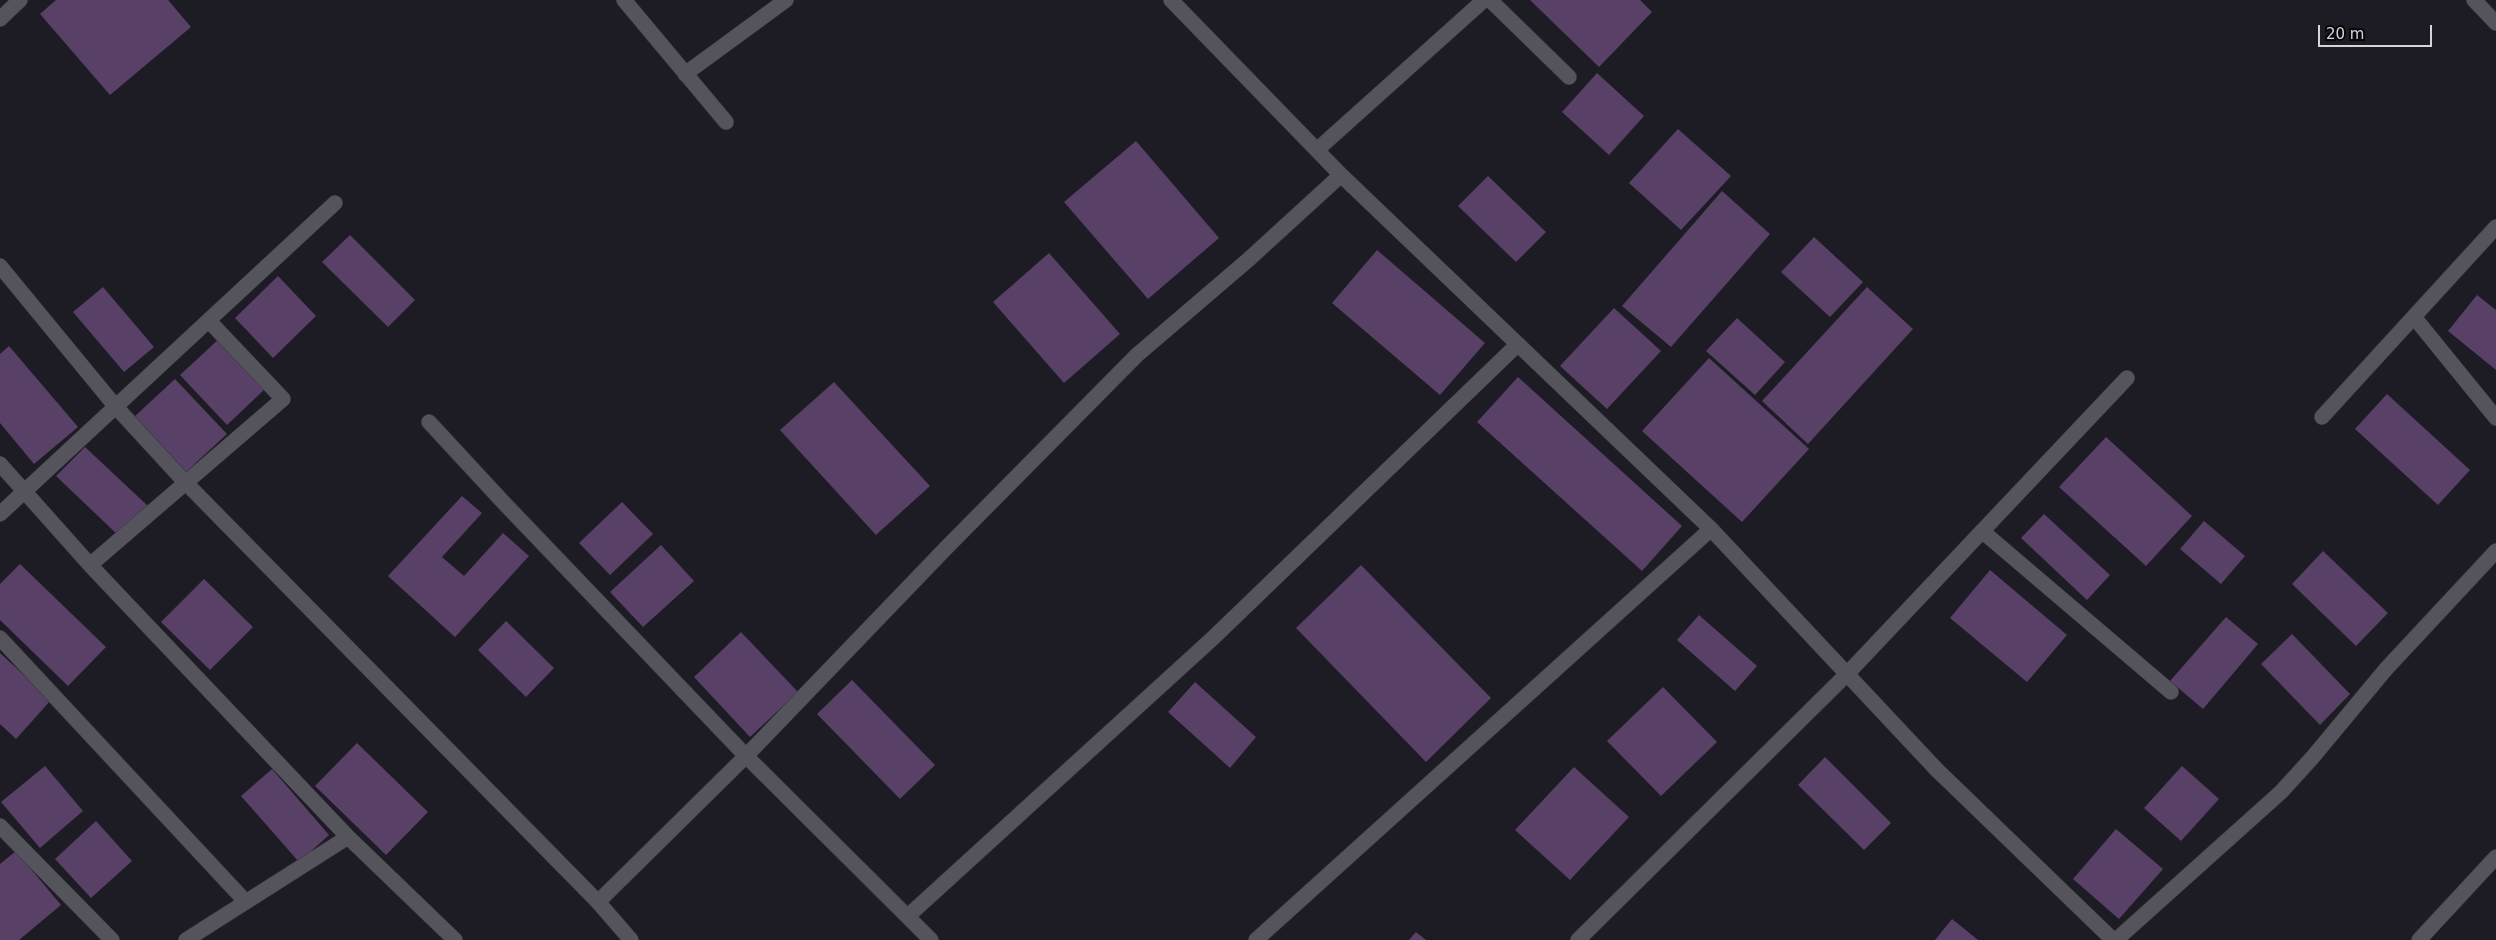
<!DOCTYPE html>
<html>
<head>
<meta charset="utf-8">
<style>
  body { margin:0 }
  #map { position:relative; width:2496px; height:940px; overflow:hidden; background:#1d1c24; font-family:"DejaVu Sans",sans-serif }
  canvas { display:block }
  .scale { position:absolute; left:2318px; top:25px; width:114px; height:22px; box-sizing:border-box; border:2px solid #d4d4d9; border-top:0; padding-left:6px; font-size:15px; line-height:18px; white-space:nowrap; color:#d4d4d9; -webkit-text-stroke:4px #07070a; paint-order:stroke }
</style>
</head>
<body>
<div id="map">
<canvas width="2496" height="940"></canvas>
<div class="scale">20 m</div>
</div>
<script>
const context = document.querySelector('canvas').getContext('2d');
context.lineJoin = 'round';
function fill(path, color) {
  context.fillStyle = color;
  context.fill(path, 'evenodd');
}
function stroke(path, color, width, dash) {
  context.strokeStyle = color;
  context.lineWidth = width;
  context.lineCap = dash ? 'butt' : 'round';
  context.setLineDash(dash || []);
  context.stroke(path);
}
const building = new Path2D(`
  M56,0H168L191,27L110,95L40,14Z
  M1530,0H1640L1652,12L1599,67Z
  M1597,73L1644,116L1609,155L1562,112Z
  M1678,129L1731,176L1681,230L1629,183Z
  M1136,141L1219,238L1148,299L1064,202Z
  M1488,176L1546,232L1516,262L1458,206Z
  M1722,191L1770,234L1671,347L1622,306Z
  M350,235L415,300L388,327L322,262Z
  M1814,237L1863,282L1830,317L1781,272Z
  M1377,250L1485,343L1440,395L1332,303Z
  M1049,253L1120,334L1064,383L993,302Z
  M278,276L316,316L273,358L235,318Z
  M103,287L154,347L124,372L73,312Z
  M1867,287L1913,329L1808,444L1762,401Z
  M2477,295L2496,310V370L2448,331Z
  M1614,308L1661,351L1607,409L1560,366Z
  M1737,318L1785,362L1755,395L1706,351Z
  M220,338L266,388L227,425L180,375Z
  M9,346L78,427L34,464L0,423V354Z
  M1709,358L1809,449L1742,522L1642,431Z
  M1518,377L1682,526L1642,571L1477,422Z
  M175,379L227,434L186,472L134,417Z
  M834,382L930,486L876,535L780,430Z
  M2387,394L2470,470L2438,505L2355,429Z
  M2106,437L2192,516L2146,566L2059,487Z
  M85,447L149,507L120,537L56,476Z
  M462,496L482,513L442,557L464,576L503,533L529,556L455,637L388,576Z
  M622,502L653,534L610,575L579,543Z
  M2044,514L2110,575L2087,600L2021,538Z
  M2204,521L2245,556L2221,584L2180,549Z
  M661,545L694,581L643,627L610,592Z
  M2323,551L2388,613L2356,646L2292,584Z
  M20,564L106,647L68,686L0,620V584Z
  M1361,565L1491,698L1426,762L1296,628Z
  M1990,570L2067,635L2027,682L1950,618Z
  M204,579L253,627L210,670L161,622Z
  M1699,615L1757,666L1735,691L1677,640Z
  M2226,617L2258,644L2203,709L2170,681Z
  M506,621L554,668L526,697L478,650Z
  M741,632L798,692L750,737L694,677Z
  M2292,634L2350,694L2320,725L2261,664Z
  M0,653L51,700L16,739L0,724Z
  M852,680L935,765L900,799L817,714Z
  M1195,682L1256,737L1230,768L1168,712Z
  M1663,687L1717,742L1661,796L1607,741Z
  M357,743L428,812L386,855L315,786Z
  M1825,757L1891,823L1864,850L1798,785Z
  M45,766L83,811L40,848L1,802Z
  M2182,766L2219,799L2181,841L2144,808Z
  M1574,767L1629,817L1570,880L1515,830Z
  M272,769L329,835L299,862L241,796Z
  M96,821L132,861L91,898L55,859Z
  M2116,829L2163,869L2119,919L2073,879Z
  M16,851L61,905L19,940H0V864Z
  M1952,919L1978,940H1935Z
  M1416,932L1426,940H1409Z`);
const minor = new Path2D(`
  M624,0L726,122
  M1171,0L1341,175L1711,529L1936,769L2113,940
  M1490,0L1569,77
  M2474,0L2496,23
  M0,19L20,0
  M685,74L786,0
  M1318,149L1484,0
  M0,266L116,407L185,482L598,902L631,940
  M2414,317L2496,418
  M2322,417L2496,227
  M429,422L504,503L746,756L931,940
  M0,464L90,565L348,837L455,940
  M0,514L335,203
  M1982,531L2171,692
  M90,565L283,399L209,321
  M0,638L246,902
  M0,826L112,940
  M598,902L746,756L947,547L1137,355L1248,260L1341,175
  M908,916L1213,638L1518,344
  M186,940L348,837
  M1256,940L1711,529
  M1578,940L1847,674L2127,378
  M2116,940L2281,792L2312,758L2386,669L2496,551
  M2419,940L2496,857`);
fill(building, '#584067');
stroke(minor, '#38383e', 16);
stroke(minor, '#55545d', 15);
</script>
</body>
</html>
